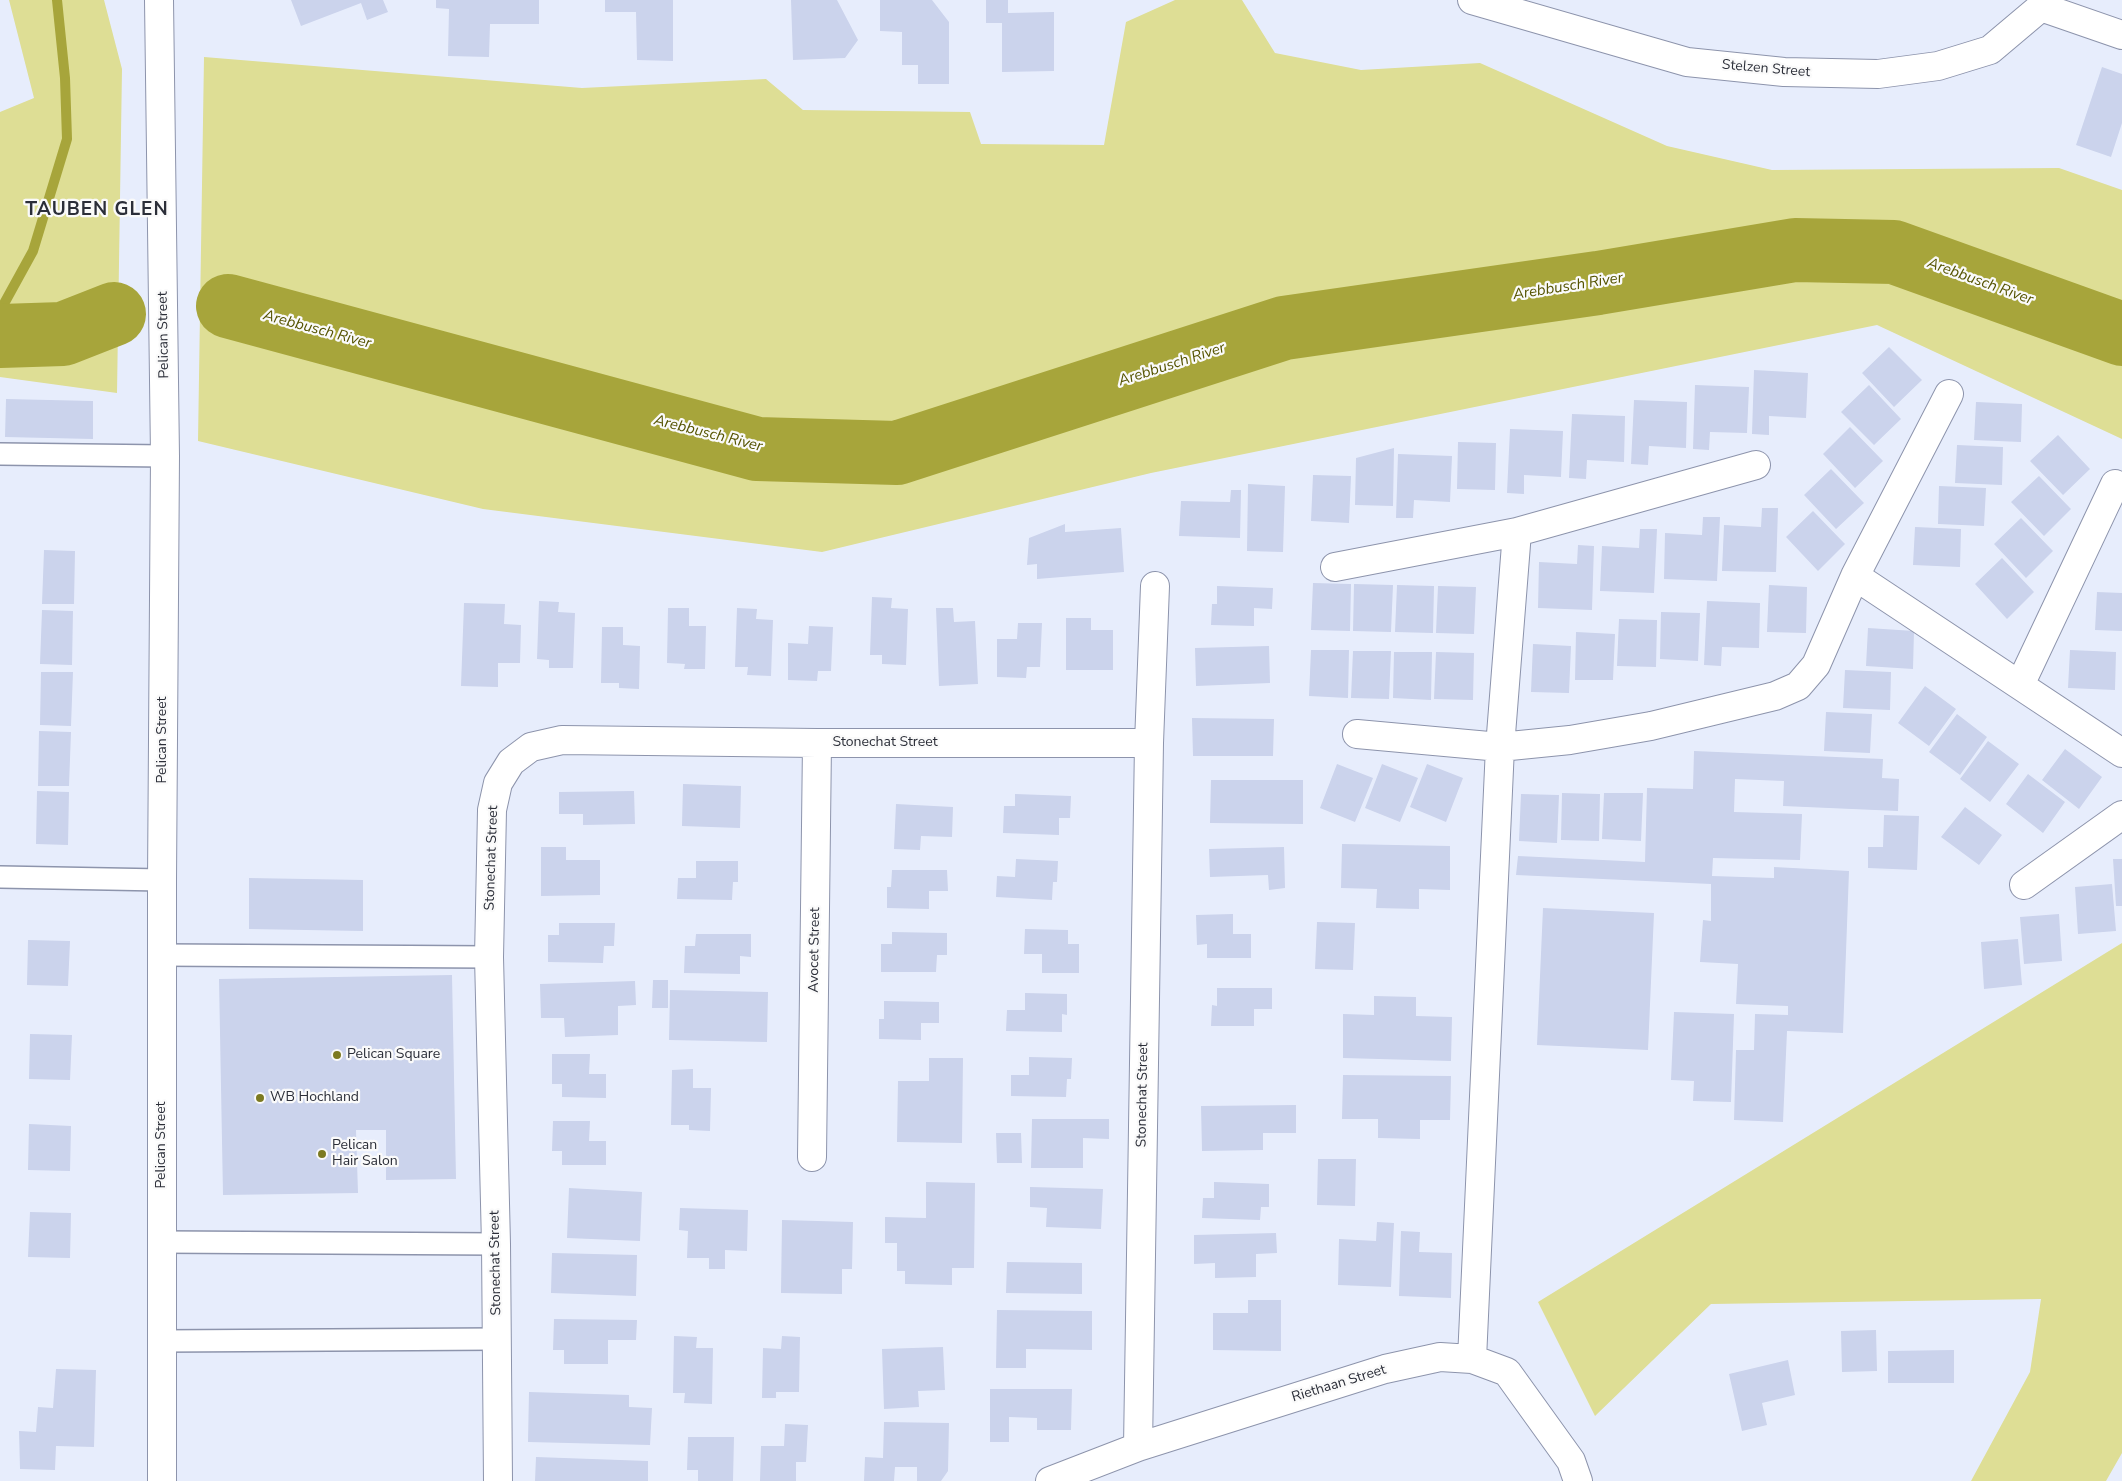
<!DOCTYPE html>
<html>
<head>
<meta charset="utf-8">
<style>
  body { margin:0 }
  canvas { display:block; background:#e7edfc }
</style>
</head>
<body>
<canvas width="2122" height="1481"></canvas>
<script>
const context = document.querySelector('canvas').getContext('2d');
context.lineJoin = 'round';
function fill(path, color) {
  context.fillStyle = color;
  context.fill(path, 'evenodd');
}
function stroke(path, color, width, dash) {
  context.strokeStyle = color;
  context.lineWidth = width;
  context.lineCap = dash ? 'butt' : 'round';
  context.setLineDash(dash || []);
  context.stroke(path);
}
function write(font, color, halo, rows, align = 'center') {
  context.font = font + ' "Nunito Sans",sans-serif';
  context.lineWidth = 4.5;
  context.setLineDash([]);
  context.textBaseline = 'middle';
  context.strokeStyle = halo;
  context.fillStyle = color;
  for (const [text, x, y, turn = 0] of rows) {
    context.save();
    context.translate(x, y);
    context.rotate((+turn || 0) * Math.PI / 180);
    context.textAlign = isNaN(turn) ? turn : align;
    if (halo) context.strokeText(text, 0, 0);
    context.fillText(text, 0, 0);
    context.restore();
  }
}
const green = new Path2D(`
  M9,0H104L122,69L117,393L0,377V112L34,98Z
  M1175,0H1242L1275,53L1361,70L1480,63L1667,146L1772,170L2059,168L2122,190V439L1877,325L1151,473L822,552L483,509L198,441L204,57L582,88L766,79L803,110L970,112L981,144L1104,145L1126,22Z
  M2122,943V1453L2106,1481H1971L2030,1372L2041,1299L1711,1304L1595,1416L1538,1302Z`);
const stream = new Path2D(`
  M0,311L33,251L67,139L65,78L57,0`);
const river = new Path2D(`
  M228,306L757,449L897,453L1284,328L1598,283L1795,250L1894,252L2122,334
  M0,336L63,334L114,314`);
const building = new Path2D(`
  M291,0H383L388,12L367,20L361,3L301,26Z
  M436,0H539V24H490L489,57L448,56L449,9L436,8Z
  M605,0H673V61L637,60L636,12H605Z
  M791,0H837L858,40L845,58L793,60Z
  M880,0H932L949,22V84H918V65H902V32L880,31Z
  M986,0H1008V13L1054,12V71L1002,72V23H986Z
  M2102,67L2122,74V123L2111,157L2076,145Z
  M1889,347L1922,380L1894,407L1862,373Z
  M1754,370L1808,373L1806,418L1769,416V435L1752,434Z
  M1695,385L1749,387L1747,433L1710,432L1709,450L1693,449Z
  M1869,385L1901,419L1874,445L1841,412Z
  M6,399L93,401V439L5,437Z
  M1634,400L1687,402L1686,448L1649,446L1648,465L1631,464Z
  M1976,402L2022,404L2021,442L1974,440Z
  M1572,414L1625,416L1624,462L1587,460L1586,479L1569,478Z
  M1850,427L1883,461L1855,488L1823,454Z
  M1510,429L1563,431L1561,477L1524,475V494L1507,493Z
  M2058,435L2090,469L2063,495L2030,461Z
  M1458,442L1496,443L1495,490L1457,489Z
  M1957,445L2003,447L2002,485L1955,483Z
  M1394,448L1393,506L1355,505L1356,458Z
  M1398,454L1452,456L1450,502L1414,500L1413,518H1396Z
  M1831,469L1864,503L1836,529L1804,495Z
  M1313,475L1351,476L1349,523L1311,521Z
  M2039,476L2071,509L2044,536L2011,502Z
  M1248,484L1285,486L1283,552L1247,551Z
  M1939,486L1986,488L1984,526L1938,524Z
  M1231,490H1241L1240,538L1179,536L1181,501L1230,502Z
  M1762,508H1778L1776,572L1722,571L1724,525L1761,527Z
  M1813,511L1845,544L1818,571L1786,537Z
  M1703,517H1720L1717,581L1664,579L1665,533L1702,535Z
  M2021,518L2053,551L2026,578L1994,544Z
  M1065,524V532L1121,528L1124,572L1037,579V564L1027,565L1029,538Z
  M1915,527L1961,529L1960,567L1913,565Z
  M1640,529H1657L1654,593L1600,591L1602,546L1639,548Z
  M1578,545L1594,546L1592,610L1538,608L1539,562L1577,564Z
  M44,550L75,551L74,604H42Z
  M2002,558L2034,592L2007,619L1975,584Z
  M1313,583L1351,584L1350,631L1311,630Z
  M1354,584L1393,585L1391,632L1353,631Z
  M1397,585L1434,586L1433,633L1395,632Z
  M1769,585L1807,587L1806,633L1767,632Z
  M1217,586L1273,588L1272,609L1254,608V626L1211,625L1212,604H1217Z
  M1438,586L1476,587L1474,634L1436,633Z
  M2097,592L2122,593V631L2095,630Z
  M872,597L892,598L891,608L908,609L906,665L882,664V655H870Z
  M539,601L559,602L558,612L575,613L573,668H549V660L537,659Z
  M1707,601L1760,603L1759,648L1722,647L1721,666L1704,665Z
  M464,603L505,604L504,624L521,625L520,663H498V687L461,686Z
  M668,608H689V626H706L705,669H684L685,664L667,663Z
  M737,608L757,609L756,619L773,620L771,676L747,675L748,667H735Z
  M936,608H953L954,622L975,621L978,684L939,686Z
  M42,610L73,611L72,665L40,664Z
  M1661,612L1700,613L1698,661L1660,659Z
  M1066,618H1091V630H1113V670H1066Z
  M1619,619L1657,620L1656,667L1617,666Z
  M1018,623H1042L1040,667H1027L1026,678L997,677V639H1017Z
  M809,626L833,627L831,671H818L817,681L788,680V643L808,644Z
  M602,627H623V645L640,646L639,689L619,688V683H601Z
  M1868,628L1914,631L1913,669L1866,666Z
  M1576,632L1615,634L1613,680H1575Z
  M1533,644L1571,646L1569,693L1531,692Z
  M1269,646L1270,683L1196,686L1195,648Z
  M1311,650H1349L1348,698L1309,696Z
  M2070,650L2116,652L2115,690L2068,688Z
  M1353,651H1391L1389,699L1351,698Z
  M1394,652H1432L1431,700L1393,698Z
  M1436,652L1474,653L1473,700L1434,699Z
  M1845,670L1891,672L1890,710L1843,708Z
  M41,672H73L71,726L40,725Z
  M1925,686L1956,709L1929,746L1898,723Z
  M1826,712L1872,714L1870,753L1824,751Z
  M1957,714L1987,737L1960,775L1929,752Z
  M1192,718L1274,719L1273,756H1193Z
  M39,731L71,732L69,786H38Z
  M1988,741L2019,764L1990,802L1960,779Z
  M2065,749L2102,777L2079,809L2042,780Z
  M1694,751L1883,759L1882,778L1899,779L1898,811L1783,806L1784,781L1735,779L1734,812L1802,814L1800,860L1713,858L1712,876L1774,878V867L1849,871L1843,1033L1787,1031L1783,1122L1734,1120L1736,1050H1754L1755,1014L1788,1015V1006L1736,1004L1738,964L1700,962L1703,920L1711,921V884L1516,875L1518,856L1645,862L1647,788L1693,789Z
  M1337,764L1373,778L1355,822L1320,808Z
  M1382,764L1418,778L1400,822L1365,808Z
  M1427,764L1463,778L1446,822L1410,807Z
  M2028,774L2065,802L2043,833L2006,804Z
  M1211,780H1303V824L1210,823Z
  M683,784L741,786L740,828L682,826Z
  M37,791L69,792L68,845L36,844Z
  M634,791L635,824L583,825V814H559V792Z
  M1562,793L1600,794L1599,841L1561,840Z
  M1604,793H1643L1641,841L1602,839Z
  M1015,794L1071,796L1070,818H1059V835L1003,833L1004,806H1015Z
  M1521,794L1559,795L1557,843L1519,841Z
  M896,804L953,807L952,837L921,836L920,850L894,849Z
  M1965,807L2002,835L1979,865L1941,837Z
  M1884,815L1919,816L1917,870L1868,868V847H1883Z
  M1342,844L1450,846V890L1419,889V909L1376,908L1377,889L1341,888Z
  M541,847H566V860H600V895L541,896Z
  M1284,847L1285,888L1269,890L1268,875L1210,877L1209,849Z
  M1016,859L1058,861L1057,882H1053L1052,900L996,897L997,876L1015,877Z
  M2113,859H2122V906H2116Z
  M696,861H738V882H733L732,900L677,899L678,878H696Z
  M892,870H947L948,891H929V909L887,908V887H891Z
  M249,878L363,880V931L249,929Z
  M2112,884L2116,931L2078,934L2075,887Z
  M1543,908L1654,913L1648,1050L1537,1045Z
  M1233,914V934H1251V958H1207V944L1197,945L1196,915Z
  M2059,914L2062,961L2024,964L2020,917Z
  M1317,922L1355,923L1353,970L1315,969Z
  M559,923H615L614,946H604L603,963L548,962V935H559Z
  M1025,929L1068,930V944H1079V973H1042V954H1024Z
  M892,932L947,933V955H937L936,972H881V944H892Z
  M696,934H751V957L740,956V974L684,973L685,946H695Z
  M2018,939L2022,985L1984,989L1981,942Z
  M28,940L70,941L68,986L27,985Z
  M452,975L456,1179L386,1180V1130H356L358,1193L223,1195L219,979Z
  M653,980H668V1008H652Z
  M635,981L636,1005L618,1006V1035L565,1037L564,1018H541L540,984Z
  M1217,988H1272V1009H1254V1026H1211L1212,1005L1217,1006Z
  M670,990L768,992L767,1042L669,1040Z
  M1025,993L1067,994V1015L1062,1014V1032L1006,1031L1007,1010H1025Z
  M1374,996L1416,997V1016L1452,1017L1451,1061L1343,1058V1014L1374,1015Z
  M884,1001L939,1002V1023H921V1040L879,1039V1019H884Z
  M1674,1012L1734,1014L1731,1102L1693,1101L1694,1081L1671,1080Z
  M30,1034L72,1035L70,1080L29,1079Z
  M552,1054H590L589,1074H606V1098L562,1097V1084H552Z
  M1029,1057L1072,1058L1071,1079H1067L1066,1097L1011,1096V1075H1029Z
  M929,1058H963L962,1143L897,1142L898,1081H929Z
  M693,1069V1088H711L710,1131L689,1130V1125H671L672,1070Z
  M1343,1075L1451,1076L1450,1120H1420V1139L1378,1138V1119H1342Z
  M1296,1105V1133H1263V1150L1202,1151L1201,1106Z
  M1032,1119H1109V1139L1083,1138V1168H1031Z
  M553,1121H590L589,1141H606V1165H562V1151H552Z
  M29,1124L71,1126L70,1171L28,1170Z
  M996,1133H1021L1022,1163H997Z
  M1318,1159H1356L1355,1206L1317,1205Z
  M926,1182L975,1183L974,1268H952V1285L905,1284V1271H897V1243H885V1217L926,1218Z
  M1214,1182L1269,1184V1207H1261L1260,1220L1202,1218L1203,1198H1214Z
  M1030,1187L1103,1189L1101,1229L1046,1227L1047,1208L1030,1207Z
  M569,1188L642,1192L640,1241L567,1238Z
  M680,1208L748,1210L747,1251L725,1250V1269H709V1258H687L688,1231L679,1230Z
  M30,1212L71,1213L70,1258L28,1257Z
  M782,1220L853,1222L852,1269H842V1294L781,1293Z
  M1377,1222L1394,1223L1391,1287L1338,1285L1339,1239L1376,1241Z
  M1401,1231L1420,1232L1419,1252L1452,1253L1451,1298L1399,1296Z
  M1276,1233L1277,1253L1256,1254V1277L1215,1278V1263L1194,1264V1235Z
  M552,1253L637,1255L636,1296L551,1293Z
  M1007,1262L1082,1263V1294L1006,1293Z
  M1248,1300H1281V1351L1213,1350V1313H1248Z
  M997,1310L1092,1311V1350L1026,1349V1368H996Z
  M554,1319L637,1320L636,1340H608V1364H564V1350H553Z
  M1876,1330L1877,1371L1842,1372L1841,1331Z
  M674,1336L697,1337L696,1348H713L712,1404L684,1403L685,1393H673Z
  M782,1336L800,1337L799,1392H776V1398H762L763,1348L781,1349Z
  M943,1347L945,1390L918,1391L919,1407L884,1409L882,1349Z
  M1954,1350V1383H1888V1351Z
  M1788,1360L1795,1395L1762,1403L1767,1425L1742,1431L1729,1374Z
  M56,1369L96,1370L94,1447L56,1446L55,1470L20,1469L19,1431L36,1432L38,1407L53,1408Z
  M990,1389H1072L1071,1430H1037V1418L1009,1417V1442H990Z
  M529,1392L629,1395V1407L652,1408L650,1445L528,1442Z
  M884,1422L949,1423L948,1471L941,1481H917V1467H895L894,1481H864L865,1457L883,1458Z
  M785,1424L808,1425L806,1462H796V1481H760L761,1446H784Z
  M688,1437H734L733,1481H698V1470H687Z
  M536,1457L648,1461V1481H535Z`);
const service = new Path2D(`
  M0,454L165,456
  M0,877L162,880
  M162,955L489,957
  M162,1242L496,1244
  M162,1341L497,1339`);
const minor = new Path2D(`
  M1472,0L1687,62L1784,72L1878,74L1938,66L1990,50L2041,7L2044,0
  M2041,7L2122,35
  M1335,567L1517,532L1756,465
  M1855,576L2122,753
  M2020,685L2115,484
  M1357,734L1500,747L1570,740L1651,726L1775,696L1798,686L1816,665L1855,576L1949,394
  M2024,885L2122,815
  M812,1157L817,743
  M1472,1359L1500,747L1517,532
  M1138,1447L1149,743L1155,586
  M498,1481L496,1244L489,957L492,810L498,783L511,762L531,747L562,740L817,743H1149
  M1050,1481L1138,1447L1385,1369L1440,1357L1472,1359L1507,1372L1571,1461L1578,1481`);
const tertiary = new Path2D(`
  M159,0L165,456L162,880V1481`);
const markers = [
  [337,1055,5,"#7c7a21"],
  [260,1098,5,"#7c7a21"],
  [322,1154,5,"#7c7a21"]
];
const streetNames = [
  ["Stelzen Street",1766,69,5],
  ["Pelican Street",164,335,-91],
  ["Pelican Street",163,740,-90],
  ["Stonechat Street",885,743],
  ["Stonechat Street",492,858,-88],
  ["Avocet Street",815,950,-89],
  ["Stonechat Street",1143,1095,-89],
  ["Pelican Street",162,1145,-90],
  ["Stonechat Street",496,1263,-91],
  ["Riethaan Street",1339,1384,-17]
];
const poiNames = [
  ["Pelican Square",347,1055],
  ["WB Hochland",270,1098],
  ["Pelican",332,1146],
  ["Hair Salon",332,1162]
];
const waterNames = [
  ["Arebbusch River",1980,282,20],
  ["Arebbusch River",1568,287,-9],
  ["Arebbusch River",317,330,15],
  ["Arebbusch River",1172,365,-18],
  ["Arebbusch River",708,434,14]
];
const districtNames = [
  ["TAUBEN GLEN",97,210]
];
fill(green, '#dede95');
stroke(stream, '#a7a53b', 10);
stroke(river, '#a7a53b', 64);
fill(building, '#cbd3ec');
stroke(service, '#8d94ac', 24);
stroke(minor, '#8d94ac', 30);
stroke(tertiary, '#8d94ac', 30);
stroke(service, '#fff', 21);
stroke(minor, '#fff', 28);
stroke(tertiary, '#fff', 28);
for (const [x, y, r, color] of markers) {
  const dot = new Path2D();
  dot.arc(x, y, r, 0, 2 * Math.PI);
  context.fillStyle = color;
  context.fill(dot);
  stroke(dot, '#fafafa', 2);
}
write('14px', '#2b2e38', '#fafafa', streetNames);
write('14px', '#2b2e38', '#fafafa', poiNames, 'left');
write('italic 15px', '#555300', '#fafafa', waterNames);
context.letterSpacing = '1px';
write('bold 19px', '#2b2e38', '#fafafa', districtNames);
context.letterSpacing = '0px';
</script>
</body>
</html>
